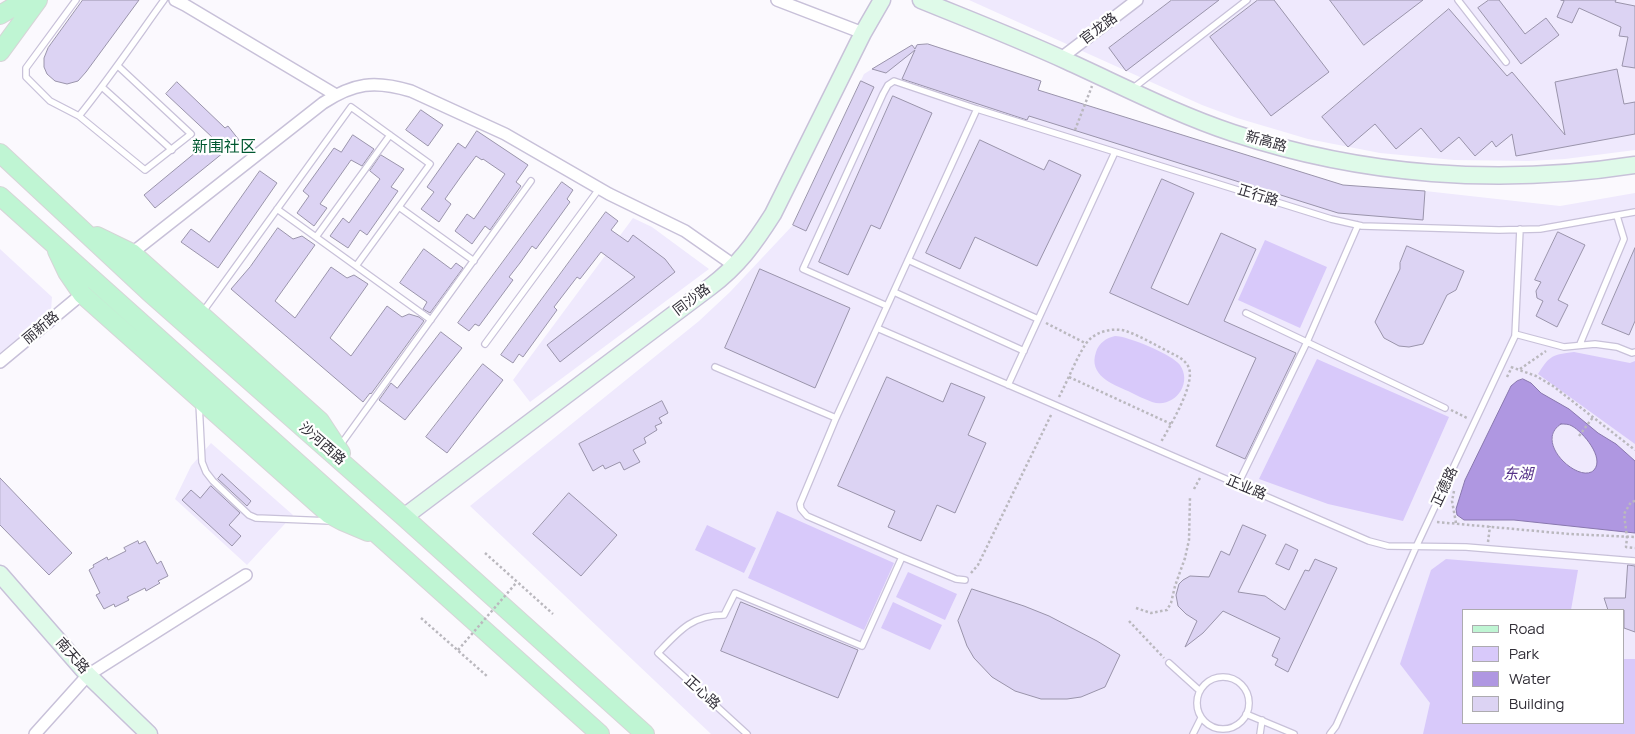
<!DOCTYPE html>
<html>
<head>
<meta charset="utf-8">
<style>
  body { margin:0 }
  #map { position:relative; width:1635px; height:734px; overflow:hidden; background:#fbf9fe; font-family:Manrope,sans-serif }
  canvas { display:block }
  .legend { position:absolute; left:1462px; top:609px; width:162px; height:115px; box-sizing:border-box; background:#fff; border:1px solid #adabaf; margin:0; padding:6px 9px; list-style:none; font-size:15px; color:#312e37 }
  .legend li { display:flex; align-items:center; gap:10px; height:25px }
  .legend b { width:25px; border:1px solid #adabaf }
</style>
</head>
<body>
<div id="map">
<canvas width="1635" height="734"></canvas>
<ul class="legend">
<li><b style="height:6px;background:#bff5d3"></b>Road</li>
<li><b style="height:14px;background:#d8c9fa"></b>Park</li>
<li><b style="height:14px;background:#af97e1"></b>Water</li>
<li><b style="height:14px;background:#dcd3f3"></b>Building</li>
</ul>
</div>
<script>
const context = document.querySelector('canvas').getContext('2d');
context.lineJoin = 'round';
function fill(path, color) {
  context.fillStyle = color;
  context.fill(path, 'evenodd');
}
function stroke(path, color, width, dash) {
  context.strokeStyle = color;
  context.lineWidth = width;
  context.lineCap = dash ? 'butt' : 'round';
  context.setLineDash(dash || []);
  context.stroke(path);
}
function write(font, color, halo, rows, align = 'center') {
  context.font = font + ' Manrope,"Noto Sans SC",sans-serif';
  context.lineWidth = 4.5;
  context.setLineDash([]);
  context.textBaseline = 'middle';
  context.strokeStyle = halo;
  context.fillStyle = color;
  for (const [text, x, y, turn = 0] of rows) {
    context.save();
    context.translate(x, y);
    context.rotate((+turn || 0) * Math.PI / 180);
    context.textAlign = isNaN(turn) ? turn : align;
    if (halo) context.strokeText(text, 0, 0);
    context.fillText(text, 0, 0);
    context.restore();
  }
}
const built = new Path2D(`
  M969,0H1635V150L1565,159L1528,161L1454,160L1380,153L1308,139L1237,118L1202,105Z
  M928,44L1041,81L1039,90L1047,93L1343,185L1425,191L1560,206L1635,193V734H711L470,506L699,321L730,292L793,225L864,74L901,51L915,45ZM1464,610H1624V723H1464Z
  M633,218L652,227L709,269L530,402L513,380Z
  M0,249L52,297L51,311L0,353Z
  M211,443L293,515L247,565L175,499L191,466Z`);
const green = new Path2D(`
  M1265,240L1327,267L1300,328L1238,300Z
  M1115,336C1128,336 1173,355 1180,365C1193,384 1174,409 1152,402C1144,399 1136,395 1128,391C1112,384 1088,375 1096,352C1099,343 1106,338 1115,336Z
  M1574,352L1630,363L1635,361V444L1538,374C1550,355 1552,355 1574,352Z
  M1317,359L1449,417L1403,521L1328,504L1259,479Z
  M777,511L894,563L864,630L748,578Z
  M707,525L756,548L744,573L695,550Z
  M1446,559L1578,570L1571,610H1464V723H1624V659H1635V734H1423L1430,703L1400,664L1431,570Z
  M908,572L957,594L945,620L896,597Z
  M893,602L942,625L930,650L881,628Z`);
const water = new Path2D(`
  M1523,379L1531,383L1541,393L1569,409L1598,433L1616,444L1635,461V533L1514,520H1464L1457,515L1456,509L1465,480L1511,386L1517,381ZM1561,424C1565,424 1569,424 1572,426C1583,432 1605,458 1594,470C1580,485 1532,442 1561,424Z`);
const building = new Path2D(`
  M83,0H139L86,72L78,81L67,84L55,81L47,74L44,67V58L48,48Z
  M1172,0H1219L1126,71L1109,48Z
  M1258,0H1274L1329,72L1271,116L1210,37Z
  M1330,0H1423L1364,45Z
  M1489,0H1499L1525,34L1546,18L1559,35L1521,64L1478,8Z
  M1561,0H1616L1615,2L1635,6V68L1622,66L1628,37L1619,36L1621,27L1579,8L1572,23L1557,17L1564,1Z
  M1449,9L1507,76L1512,72L1565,135L1555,82L1617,69L1624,104L1635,102V134L1516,156L1512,134L1496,147L1492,141L1475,156L1459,137L1441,152L1421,128L1396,149L1375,124L1348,147L1322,117Z
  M928,44L1041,81L1038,90L1343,185L1425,191L1423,220L1338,213L1029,116L1027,120L902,79L915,50L886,73L872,69L912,45L915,49L917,45Z
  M861,81L874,87L806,231L793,225Z
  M177,82L225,128L228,126L239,140L155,208L144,195L213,138L166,94Z
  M893,96L932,113L880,229L871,225L848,275L819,262Z
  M421,110L443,125L428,146L406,130Z
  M477,131L528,165L516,182L521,186L490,230L485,226L472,244L455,231L467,214L474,219L505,174L483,159L482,160L476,156L462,175L445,199L451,204L439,222L421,209L434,192L427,187L458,143L465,148Z
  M353,135L374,149L362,166L351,160L320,204L327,208L314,226L297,213L309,196L303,191L334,148L341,152Z
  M980,140L1044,170L1049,160L1081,175L1037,266L975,237L960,269L926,253Z
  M381,155L404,169L391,187L398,191L367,235L360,230L348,248L330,236L343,218L349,223L380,179L370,171Z
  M260,171L277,183L218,268L181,242L191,229L209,242Z
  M1162,179L1194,193L1151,288L1188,305L1221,233L1256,249L1224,321L1296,353L1245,459L1216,446L1256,358L1110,293Z
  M562,182L573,190L567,199L570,202L536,249L532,246L520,263L509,277L513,280L479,326L475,324L469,331L458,323Z
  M606,212L618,221L611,230L628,242L633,235L665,259L675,272L560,362L547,345L635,277L601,252L580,279L577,277L554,307L557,310L523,357L519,354L513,363L501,355Z
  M278,228L293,239L302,236L315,245L275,301L295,318L331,267L347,278L354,275L368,284L330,338L351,356L387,306L402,317L409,314L419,317L424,321L371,394L370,393L363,402L231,289L250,267Z
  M1558,232L1585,245L1558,300L1568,305L1557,327L1536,316L1543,301L1537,298L1536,291L1541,282L1535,280Z
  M1407,246L1464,271L1456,290L1447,295L1423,344L1409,347L1399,346L1384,338L1375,322L1400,269V263Z
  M1635,248V321L1629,335L1602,324Z
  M424,249L451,269L456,263L463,268L430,313L423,309L427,302L400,283Z
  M760,269L850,308L815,388L725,348Z
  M441,332L462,348L405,420L379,400L391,383L397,388Z
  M483,364L503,380L447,453L426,437Z
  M887,377L943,402L951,383L985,397L968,435L986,443L955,513L937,505L921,541L888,527L895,511L838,486Z
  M662,401L668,413L659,418L662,423L655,426L657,430L644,438L646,443L633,450L640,462L624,470L620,462L605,469L603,465L593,471L579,444Z
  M222,474L251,501L247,506L218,479Z
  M0,478L72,553L49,575L0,525Z
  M211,486L240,513L229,525L241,536L232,546L182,500L191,490L200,498Z
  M569,493L617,535L581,576L533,534Z
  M1243,525L1266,535L1238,592L1265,596L1285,610L1305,570L1309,571L1315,559L1337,568L1288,672L1275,665L1278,659L1272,656L1280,638L1223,611L1203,633L1185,647L1197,621L1186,614L1178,606L1176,595L1179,584L1183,580L1190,576L1209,577L1221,551L1229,555Z
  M138,541L139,544L145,541L157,564L161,561L168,576L158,581L160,583L146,591L145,588L127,597L129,600L115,607L114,604L104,609L96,595L100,593L89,570L94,567L93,565L107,557L108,560L126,551L124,548Z
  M1286,544L1298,550L1289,570L1276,564Z
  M1628,565L1635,566V632L1624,628V610H1608L1604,598H1625Z
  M972,589L1024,606L1049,616L1097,641L1120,655L1105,687L1081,697L1067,699H1041L1015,691L992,677L974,658L967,646L958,621Z
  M741,602L858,650L838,698L721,651Z`);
const path = new Path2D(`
  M1075,130L1092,86
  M1046,323L1085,343
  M1511,367L1536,376L1553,386L1635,450
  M1520,369L1546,351
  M1069,377L1171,424
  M1507,377L1512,367
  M1059,397C1068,380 1075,361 1085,345C1093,332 1112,327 1126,331C1143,337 1162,349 1179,357C1183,360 1187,363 1189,368C1195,385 1170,426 1161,442
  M1451,410L1467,418
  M1579,436L1593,417
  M1194,489L1200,478
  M1454,491L1452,501L1456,523
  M1635,501L1631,502L1624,514L1627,537L1626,547L1635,548
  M1437,522L1569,534L1635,537
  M1488,542L1490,526
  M485,553L553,614
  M971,573L978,565L1052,413
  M1136,608L1151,613L1167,610L1171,603L1175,586L1185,558L1189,540L1190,497
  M421,618L488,677
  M1129,621L1164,658`);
const lane = new Path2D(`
  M76,0L26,68V77L50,101L79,116
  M1458,0L1506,62
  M118,66L191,134L145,170L79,116C109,79 136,39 164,0
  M102,87L172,150
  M1132,89L1247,0
  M399,207L474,261
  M277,209L431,320
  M316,237L390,135
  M908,260L1038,319
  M894,292L1024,351
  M887,306L803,269L883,94L888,85L894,81L977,109L1331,219L1362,226L1499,230L1540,229L1635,212
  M202,313L351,107L430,164L356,266
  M1246,313L1445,408
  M877,328L1369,541L1388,546L1466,547L1635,561
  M1515,334L1564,347L1595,344L1617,347L1632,353L1635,352
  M485,344L599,189
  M1580,344L1624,239L1617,216
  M715,367L836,418
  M1008,385L1115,152
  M199,403L202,462L206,472L213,481L249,515L256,518L331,521
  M339,447L531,181
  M1238,484L1307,342L1358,225
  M902,557L956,579L965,580
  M1169,663L1200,691
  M1197 703a26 26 0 1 1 52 0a26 26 0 1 1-52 0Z
  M1246,714L1294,734
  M747,734L658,653C679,631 692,615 724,615L735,593L862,646L902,557L807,516L801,509L800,504L836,418L977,109
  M1193,734L1201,718
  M1260,734L1262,720
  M1330,734L1336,726L1416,547L1515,336L1520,229`);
const street = new Path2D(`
  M175,0L185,5L336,95
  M777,0L863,33
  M1061,58L1137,0
  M132,253L323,103C354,83 374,80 411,91L505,134L609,194L685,231L735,266
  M0,362L82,294
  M35,734L88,675L246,575`);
const secondary = new Path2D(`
  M921,0C970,20 1019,39 1067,61C1122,86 1176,114 1233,133C1363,176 1500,186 1635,165
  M404,517L710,287C738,266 754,244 773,214L863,33L882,0
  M0,574L88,675L149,734`);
const primary = new Path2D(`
  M0,15L25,0
  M0,52L38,0
  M0,153L149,292L404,517L645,734
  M0,196L600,734
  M97,236L132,253L320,421L341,453
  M57,251L67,272L82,294L329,514L342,521L368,532`);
const pathBridge = new Path2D(`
  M458,650L517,582`);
const streetNames = [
  ["官龙路",1099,29,-37],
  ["新高路",1266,142,16],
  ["正行路",1258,196,17],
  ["同沙路",692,300,-37],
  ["丽新路",41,328,-40],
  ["沙河西路",322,444,41],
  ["正德路",1445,487,-65],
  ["正业路",1246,488,23],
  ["南天路",72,656,49],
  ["正心路",702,693,42]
];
const waterNames = [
  ["东湖",1518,475]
];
const quarterNames = [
  ["新围社区",224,148]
];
fill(built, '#efe9fd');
fill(green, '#d8c9fa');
fill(water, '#af97e1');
stroke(water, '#8978ae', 1);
fill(building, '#dcd3f3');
stroke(building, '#9a94ab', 1);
stroke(lane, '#c8c1d9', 8);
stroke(street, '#c8c1d9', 14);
stroke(secondary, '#c8c1d9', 19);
stroke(primary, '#d6d5d7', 20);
stroke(path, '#bab8be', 2.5, [2.5, 2.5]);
stroke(lane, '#fff', 5.5);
stroke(street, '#fff', 11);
stroke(secondary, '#dffae9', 16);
stroke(primary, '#bff5d3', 18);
stroke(pathBridge, '#bab8be', 2.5, [2.5, 2.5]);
write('14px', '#312e37', '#fff', streetNames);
write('italic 15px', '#553188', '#fff', waterNames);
write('16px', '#005830', '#fff', quarterNames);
</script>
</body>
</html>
